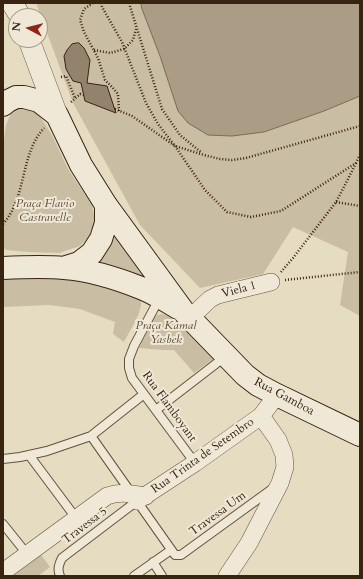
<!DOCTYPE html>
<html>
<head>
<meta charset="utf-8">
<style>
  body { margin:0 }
  #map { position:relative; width:363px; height:579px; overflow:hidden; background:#e6dcc1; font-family:Cardo,serif }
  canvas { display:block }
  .frame { position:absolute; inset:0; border:4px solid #392311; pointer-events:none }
  .north { position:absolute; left:8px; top:8px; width:40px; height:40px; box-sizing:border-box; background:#efe8d7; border:1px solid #a69988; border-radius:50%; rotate:277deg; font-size:11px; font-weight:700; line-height:16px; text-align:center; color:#392311 }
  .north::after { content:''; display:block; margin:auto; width:14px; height:18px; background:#8f2418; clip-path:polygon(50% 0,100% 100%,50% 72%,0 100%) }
</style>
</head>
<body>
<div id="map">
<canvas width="363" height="579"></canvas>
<div class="frame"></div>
<div class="north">N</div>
</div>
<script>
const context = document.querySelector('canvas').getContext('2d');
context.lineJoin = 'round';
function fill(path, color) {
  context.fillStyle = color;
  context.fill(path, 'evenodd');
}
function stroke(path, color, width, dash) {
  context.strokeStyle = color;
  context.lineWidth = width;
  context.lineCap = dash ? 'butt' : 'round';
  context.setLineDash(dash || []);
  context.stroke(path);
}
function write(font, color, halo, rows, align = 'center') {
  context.font = font + ' Cardo,serif';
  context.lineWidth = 4;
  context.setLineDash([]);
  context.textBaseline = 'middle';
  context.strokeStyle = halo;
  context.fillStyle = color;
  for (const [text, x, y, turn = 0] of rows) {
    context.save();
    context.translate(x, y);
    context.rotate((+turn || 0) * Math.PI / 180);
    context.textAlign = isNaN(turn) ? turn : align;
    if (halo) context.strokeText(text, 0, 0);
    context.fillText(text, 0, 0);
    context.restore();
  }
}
const green = new Path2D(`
  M36,3H360V316L340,305L348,252L293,227L263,274L200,288L140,225L73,103Z
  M34,107L52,135L68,169L92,205L94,215V224L89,237L80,246L59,253L28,252L6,250L3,247V147L6,125L11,113L16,109Z
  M109,225L161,290L85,263Z
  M68,278L98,281L141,299C143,312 130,330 124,342L113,334L115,322L80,309L49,305L3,307V279Z
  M163,314L174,317L216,357L194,373L174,350H162L139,348L154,318L157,315Z
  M41,555L50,567L38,576H13Z`);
const water = new Path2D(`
  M141,3H360V96L324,111L264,132L232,136L208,135L188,123L178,111L160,56L142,9Z`);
const building = new Path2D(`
  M79,43L84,48L90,60L87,83L107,86L116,113L85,101L81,83L73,81L70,76L66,69L64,56L67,50L72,44Z`);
const path = new Path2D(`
  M93,3L84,9L80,20L84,32L98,58L105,80L112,87L118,94L119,111
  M101,3L102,7L122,42L146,103L158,124L175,146L205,190L227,212L251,217L281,211L356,163L360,155
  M129,3L162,109L180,135L202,153
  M94,50L110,53L124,49L133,40L136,29
  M61,77L66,76L75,98
  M71,102L80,94L84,95
  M115,109L132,116L175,146L204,155L220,159L232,160L246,158L360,126
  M336,202L360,206
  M3,224C27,197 20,154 44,128
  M281,272L293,258L336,202L346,183L356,163
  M285,280L360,272`);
const service = new Path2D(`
  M159,299L134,346L129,359V368L132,378L195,463
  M156,410L226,356
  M91,436L175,555H181L272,489
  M29,455L76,518
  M3,459L20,457L47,451L91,436L144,394
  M3,524L27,554
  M153,562L162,576
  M60,576C57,569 59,564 62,558L137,501
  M134,576L171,550`);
const minor = new Path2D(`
  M190,318L210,299L218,295L271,282
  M137,501L195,463L261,416
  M3,572L107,496C122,491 131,494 146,496
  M227,576L249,543L280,483L285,467L284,455L278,440L261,416L277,395`);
const tertiary = new Path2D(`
  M12,3L20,16
  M29,40L57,115`);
const secondary = new Path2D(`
  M3,105L8,101L16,97H24L39,101L57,115L81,165L106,205L184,312L245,375L258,385L277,395L360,435
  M3,268C23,267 44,266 64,268C90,270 116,278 141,288C154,293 166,301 178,308
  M63,268L79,263L92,253L101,239L106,223V205`);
const parkNames = [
  ["Praça Flavio",45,204],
  ["Castravelle",45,218],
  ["Praça Kamal",166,326],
  ["Yasbek",166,340]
];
const streetNames = [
  ["Viela 1",239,290,-15],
  ["Rua Gamboa",284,397,28],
  ["Rua Flamboyant",169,407,54],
  ["Rua Trinta de Setembro",203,456,-35],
  ["Travessa Um",218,514,-36],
  ["Travessa 5",85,526,-37]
];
fill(green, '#c9bda3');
fill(water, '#ab9d85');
stroke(water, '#7d6c57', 1);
fill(building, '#93836d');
stroke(building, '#392311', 1);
stroke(service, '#64513d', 10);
stroke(minor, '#64513d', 18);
stroke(tertiary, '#64513d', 22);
stroke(secondary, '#392311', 24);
stroke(path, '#392311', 2.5, [1, 2]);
stroke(service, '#efe8d7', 8);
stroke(minor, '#efe8d7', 17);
stroke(tertiary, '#efe8d7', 21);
stroke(secondary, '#efe8d7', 22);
write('italic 12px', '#5d4a36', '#efe8d7', parkNames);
write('12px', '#392311', '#efe8d7', streetNames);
</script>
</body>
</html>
